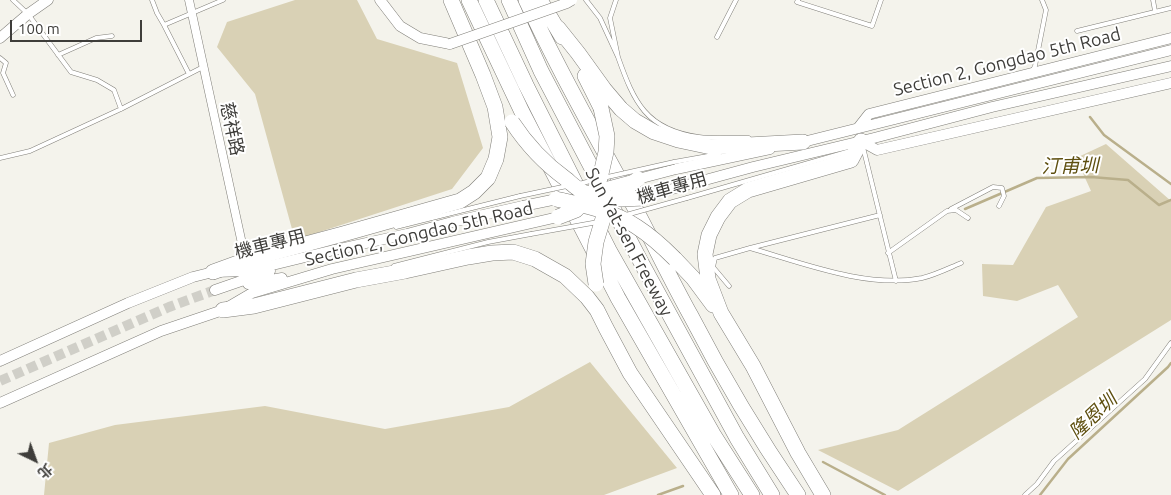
<!DOCTYPE html>
<html>
<head>
<meta charset="utf-8">
<style>
  body { margin:0 }
  #map { position:relative; width:1171px; height:495px; overflow:hidden; background:#f4f3ec; font-family:Ubuntu,"Noto Sans TC",sans-serif }
  canvas { display:block }
  .north { position:absolute; left:10px; top:435px; width:50px; height:50px; -webkit-text-stroke:4px #fff; paint-order:stroke; rotate:138deg; font-size:14px; font-weight:700; line-height:20px; text-align:center; color:#3e3d3a }
  .north::after { content:''; display:block; margin:auto; width:18px; height:22px; background:#3e3d3a; clip-path:polygon(50% 0,100% 100%,50% 72%,0 100%) }
  .scale { position:absolute; left:10px; top:20px; width:132px; height:22px; box-sizing:border-box; border:2px solid #3e3d3a; border-top:0; padding-left:6px; font-size:15px; line-height:18px; white-space:nowrap; color:#3e3d3a; -webkit-text-stroke:4px #fff; paint-order:stroke }
</style>
</head>
<body>
<div id="map">
<canvas width="1171" height="495"></canvas>
<div class="north">北</div>
<div class="scale">100 m</div>
</div>
<script>
const context = document.querySelector('canvas').getContext('2d');
context.lineJoin = 'round';
function fill(path, color) {
  context.fillStyle = color;
  context.fill(path, 'evenodd');
}
function stroke(path, color, width, dash) {
  context.strokeStyle = color;
  context.lineWidth = width;
  context.lineCap = dash ? 'butt' : 'round';
  context.setLineDash(dash || []);
  context.stroke(path);
}
function write(font, color, halo, rows, align = 'center') {
  context.font = font + ' Ubuntu,"Noto Sans TC",sans-serif';
  context.lineWidth = 4;
  context.setLineDash([]);
  context.textBaseline = 'middle';
  context.strokeStyle = halo;
  context.fillStyle = color;
  for (const [text, x, y, turn = 0] of rows) {
    context.save();
    context.translate(x, y);
    context.rotate((+turn || 0) * Math.PI / 180);
    context.textAlign = isNaN(turn) ? turn : align;
    if (halo) context.strokeText(text, 0, 0);
    context.fillText(text, 0, 0);
    context.restore();
  }
}
const green = new Path2D(`
  M295,0H357L377,39L457,63L483,148L452,189L295,240L255,94L217,47L227,22Z
  M1106,144L1171,201V320L898,491L818,450L898,430L1078,317L1058,285L1017,301L983,296L982,264L1013,265L1046,207L1091,191L1076,158Z
  M590,362L677,468L604,495H44L49,443L115,425L265,406L385,429L509,407Z`);
const stream = new Path2D(`
  M1090,117L1104,135L1171,184
  M965,209L1037,178L1091,177L1128,180L1159,205L1171,200
  M823,462L885,495
  M658,495L683,486
  M1040,495L1068,459L1168,367L1171,363`);
const tertiaryTunnel = new Path2D(`
  M0,381L169,307L215,290`);
const service = new Path2D(`
  M13,0L28,14L71,72L97,80L114,90L121,109
  M152,0L157,13L164,25L189,74
  M586,0L600,18L618,57L610,18L616,0
  M798,0L797,2L872,26L881,0
  M1153,0L1155,11
  M164,25L223,0
  M1077,31L1171,8
  M717,37L736,0
  M58,55L96,38L112,36
  M618,57C634,102 646,130 699,137C715,139 732,137 749,138
  M0,58L6,63L3,73L13,95
  M1033,70L1035,66L1046,10L1042,0
  M863,147L896,281
  M0,158L30,151L121,109L203,67
  M674,162L719,154
  M687,198L850,151
  M951,209L993,187L1002,188L1004,196L999,206
  M396,227L520,196
  M750,248C802,263 868,289 922,278C935,275 949,268 961,263
  M888,253L947,211L956,210L968,218
  M394,266L488,242L531,234
  M729,286L713,267L715,258L750,248L880,215
  M1025,495L1037,484L1054,461L1145,379L1171,343`);
const minor = new Path2D(`
  M189,0L246,262`);
const tertiary = new Path2D(`
  M380,0L400,26L420,38L450,44
  M0,38L28,14L48,0
  M858,128L869,114L1171,38
  M861,141L877,150L1171,83
  M799,143L1171,50
  M638,179L676,169L770,149
  M683,186L753,167L874,138L992,107L1171,66
  M248,284L282,278
  M215,290L270,271
  M0,361L128,303L193,277L213,272L248,271L330,251L407,234L452,222L523,206
  M0,403L161,331L223,310L252,293L332,269L558,217`);
const motorway = new Path2D(`
  M469,0L522,112L618,298L731,495
  M486,0L526,85L610,252L713,434L752,495
  M509,0L541,71L642,264L737,438L772,495
  M526,0C559,72 599,141 637,212C655,246 672,282 691,316C723,378 759,438 798,495
  M540,0L562,37
  M558,28L578,53L604,89L621,109L635,121L654,132L678,140L711,147L803,142
  M585,76L601,108
  M675,259L693,278L713,305
  M213,272L246,260L343,234L460,201L474,192L488,178L496,159L500,137L495,107L483,75L451,0
  M223,310L254,306L356,280L405,271L468,257L492,253L513,252L535,259L565,276L587,297L597,310L606,328L630,373L713,495
  M823,495L798,453L753,366L721,313L708,279L705,254L709,235L718,217L730,201L748,190L851,160L861,141`);
const serviceBridge = new Path2D(`
  M603,178L674,162
  M579,184L594,180
  M520,196L567,186
  M626,215L687,198
  M531,234L598,222`);
const tertiaryBridge = new Path2D(`
  M450,44L567,3L572,0
  M591,191L632,180
  M637,199L683,186
  M523,206L562,198`);
const motorwayBridge = new Path2D(`
  M512,122C527,145 544,163 566,179C572,184 578,190 585,193C601,201 625,199 643,198
  M556,199C583,205 613,211 637,227C651,236 663,247 675,259
  M558,217L576,210L595,190L600,178L606,152L607,136L601,108
  M596,284L593,264L596,242L605,212L613,198L638,179`);
const streetNames = [
  ["Section 2, Gongdao 5th Road",1007,62,-14],
  ["慈祥路",232,129,78],
  ["機車專用",672,188,-16],
  ["Section 2, Gongdao 5th Road",419,234,-13],
  ["Sun Yat-sen Freeway",629,242,62],
  ["機車專用",270,244,-14]
];
const waterNames = [
  ["汀甫圳",1070,166,-1],
  ["隆恩圳",1093,416,-43]
];
fill(green, '#d9d1b5');
stroke(stream, '#b9af8b', 2.5);
stroke(tertiaryTunnel, '#d0cfc8', 10, [10, 5]);
stroke(service, '#807f79', 5);
stroke(minor, '#807f79', 9);
stroke(tertiary, '#807f79', 11);
stroke(motorway, '#807f79', 16);
stroke(service, '#fff', 4);
stroke(minor, '#fff', 8);
stroke(tertiary, '#fff', 10);
stroke(motorway, '#fff', 15);
stroke(serviceBridge, '#807f79', 5, []);
stroke(tertiaryBridge, '#807f79', 11, []);
stroke(motorwayBridge, '#807f79', 16, []);
stroke(serviceBridge, '#fff', 4);
stroke(tertiaryBridge, '#fff', 10);
stroke(motorwayBridge, '#fff', 15);
write('18px', '#3e3d3a', '#fff', streetNames);
write('italic 19px', '#5e4f0f', '#fff', waterNames);
</script>
</body>
</html>
